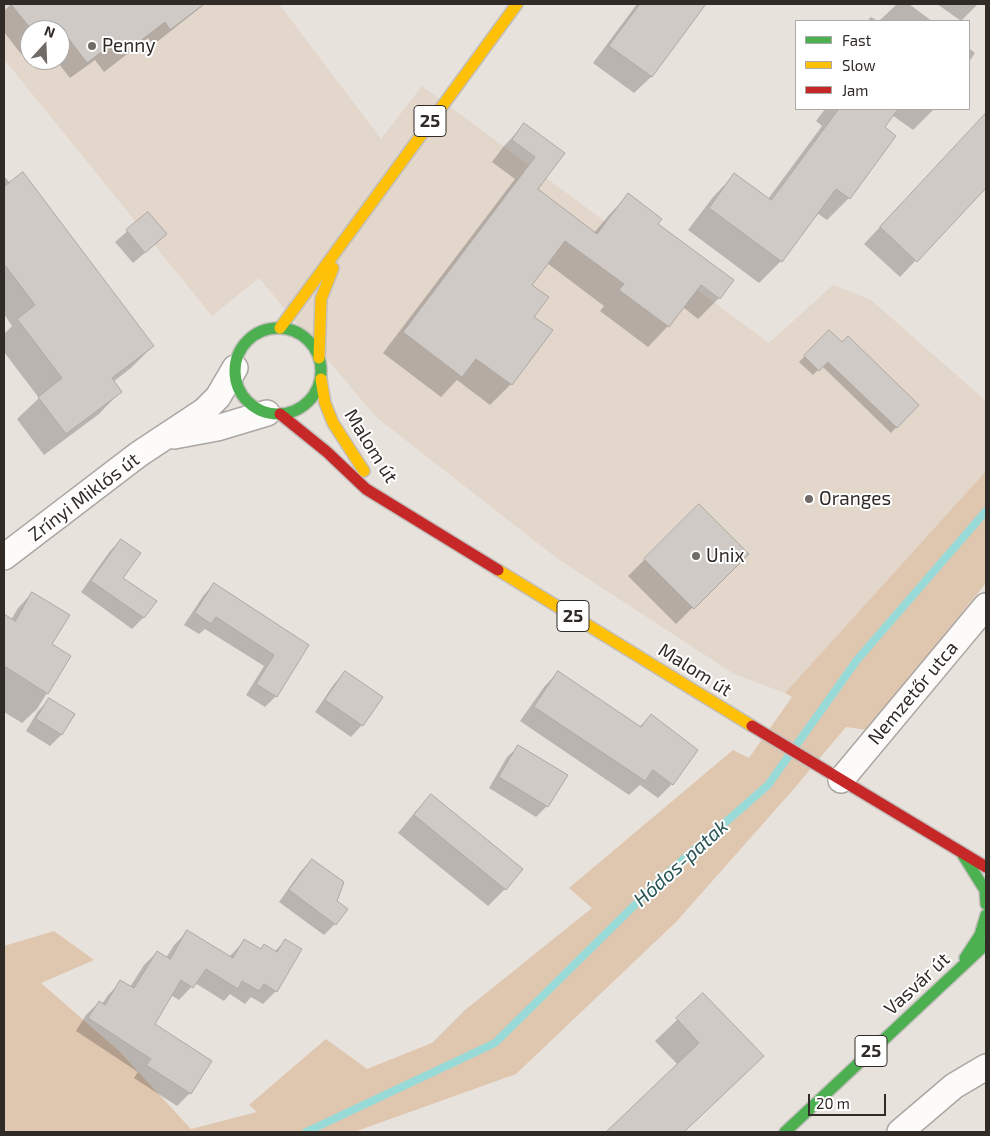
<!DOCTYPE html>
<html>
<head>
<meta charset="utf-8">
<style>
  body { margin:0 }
  #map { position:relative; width:990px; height:1136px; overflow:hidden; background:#e8e2dc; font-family:"Exo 2",sans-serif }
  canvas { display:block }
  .frame { position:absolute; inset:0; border:5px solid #302b27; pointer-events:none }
  .legend { position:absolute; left:795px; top:20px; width:175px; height:90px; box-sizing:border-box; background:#fff; border:1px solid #acaaa9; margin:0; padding:6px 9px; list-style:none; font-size:15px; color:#302b27 }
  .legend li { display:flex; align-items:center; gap:10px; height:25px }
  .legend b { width:25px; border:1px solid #acaaa9 }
  .north { position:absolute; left:20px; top:20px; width:50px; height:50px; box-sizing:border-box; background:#fff; border:1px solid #acaaa9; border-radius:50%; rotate:20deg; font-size:14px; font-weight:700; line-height:20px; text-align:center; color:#302b27 }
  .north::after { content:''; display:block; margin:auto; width:18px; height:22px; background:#706b66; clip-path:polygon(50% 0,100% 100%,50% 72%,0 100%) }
  .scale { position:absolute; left:808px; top:1094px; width:78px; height:22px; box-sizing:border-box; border:2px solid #302b27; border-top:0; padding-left:6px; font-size:15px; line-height:18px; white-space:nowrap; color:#302b27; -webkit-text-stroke:4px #fff; paint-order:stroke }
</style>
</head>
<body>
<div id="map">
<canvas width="990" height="1136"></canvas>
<div class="frame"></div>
<ul class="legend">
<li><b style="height:6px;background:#4caf50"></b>Fast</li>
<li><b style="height:6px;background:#ffc107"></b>Slow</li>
<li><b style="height:6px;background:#c62828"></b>Jam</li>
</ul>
<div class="north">N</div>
<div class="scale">20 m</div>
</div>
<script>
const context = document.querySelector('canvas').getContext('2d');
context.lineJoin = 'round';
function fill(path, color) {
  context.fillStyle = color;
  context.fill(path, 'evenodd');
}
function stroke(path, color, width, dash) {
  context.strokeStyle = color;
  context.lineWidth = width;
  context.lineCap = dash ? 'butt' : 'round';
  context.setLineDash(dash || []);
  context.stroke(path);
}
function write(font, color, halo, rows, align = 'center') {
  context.font = font + ' "Exo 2",sans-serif';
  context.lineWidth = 4;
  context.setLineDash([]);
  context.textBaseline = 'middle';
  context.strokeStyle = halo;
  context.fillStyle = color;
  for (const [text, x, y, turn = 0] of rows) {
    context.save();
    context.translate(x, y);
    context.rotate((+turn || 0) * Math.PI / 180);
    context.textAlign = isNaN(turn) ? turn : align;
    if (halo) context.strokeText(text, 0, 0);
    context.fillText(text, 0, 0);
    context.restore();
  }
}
const built = new Path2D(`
  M4,4H279L381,139L422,86L769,343L833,285L871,300L986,401V471L785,693L734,674L558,559L376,417L259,278L212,316L4,59ZM30,30H60V60H30Z`);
const green = new Path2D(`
  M986,471V583L867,730L846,727L792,791L676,922L516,1074L354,1132H4V946L54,931L94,960L41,983L119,1051L191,1129L257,1112L249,1105L326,1039L367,1069L432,1043L465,1010L592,908L569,888L733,750L749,758L792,697L785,693Z`);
const shadow = new Path2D(`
  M11,4H205L153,45L148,38L104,72L95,60L70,78L56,60H60V30H30V46L21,54L4,32V11Z
  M637,4H705L651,77L634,93L593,63Z
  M897,4H909L932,21H879Z
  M937,4H978L961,21Z
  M871,17L878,21H867Z
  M969,48L975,53L969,62Z
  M825,109H934L913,130L892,115L883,127L895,136L849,198L827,220L817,213L781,261L759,283L688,230L713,197L734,175L768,199L822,126L816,121Z
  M986,114V156L979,164L986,171V186L900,277L864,244Z
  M524,125L563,153L536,189L594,233L608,216L628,195L657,224L719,298L698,319L683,307L668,326L648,347L600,311L604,306L547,263L531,285L532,317L551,331L511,384L490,405L457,380L441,397L383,353L515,179L492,162L504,146Z
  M4,176L153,346L131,368L113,382L120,392L99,414L44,455L17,419L39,398L4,352V334L12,326L4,314Z
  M148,213L154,245L133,263L115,242Z
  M829,331L918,405L891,433L822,366L813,375L799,362Z
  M699,506L747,554L676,624L628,576Z
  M121,540L122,578L144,617L132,629L81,592L110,551Z
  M214,584L308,645L276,696L265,707L246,695L264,666L205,629L199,634L184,625L203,596Z
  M32,593L50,645L69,657L37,709L22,723L4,712V615L11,620L18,608Z
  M558,672L639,727L651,716L672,784L658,798L640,785L629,795L520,721L544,687Z
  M345,673L381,697L362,725L351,737L315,712L334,684Z
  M49,700L73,714L61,735L50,746L26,731L38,711Z
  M519,746L547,806L536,817L489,788L507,757Z
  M431,796L522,869L505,889L488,906L398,833L415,812Z
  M312,860L336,901L335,924L324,935L279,902L301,871Z
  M187,932L229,957L244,941L259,950L264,945L274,952L285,941L276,991L263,1004L251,997L245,1004L230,994L224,1001L195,983L179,1000L171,995L153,1024L190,1093L177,1106L134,1078L138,1072L76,1031L86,1015L99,1002L102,1004L108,995L121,982L130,987L144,965L157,952L166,958L174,945Z
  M703,995L741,1078L684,1132H607L678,1065L655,1041Z`);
const stream = new Path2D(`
  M306,1132L495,1043L661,879L768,785L857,660L986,511`);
const building = new Path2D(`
  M11,4H204L170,30L165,22L121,56L112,44L87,63L62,30H32Z
  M640,4H706L652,77L609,46Z
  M839,109H898L885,127L896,136L850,199L836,189L782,262L709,208L734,173L771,200Z
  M986,113V188L917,262L880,227Z
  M524,123L565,153L538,189L597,234L628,193L662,219L658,224L734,280L720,299L701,285L669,327L619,290L624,284L565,241L532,285L549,297L534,317L553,330L512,385L476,359L462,377L403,332L535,157L512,140Z
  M23,172L154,346L112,378L122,392L66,434L38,397L62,378L17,319L35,305L4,264V187Z
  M148,212L167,234L145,253L126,230Z
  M829,330L842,342L848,336L919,405L897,428L828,362L819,371L804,356Z
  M699,504L749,554L694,609L644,559Z
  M121,539L141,553L123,578L157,601L144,618L91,581Z
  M214,583L309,645L277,697L256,684L274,655L216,617L211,624L195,613Z
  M32,592L70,615L52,644L71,656L48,694L4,666V614L15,621Z
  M345,671L383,697L363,726L325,700Z
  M558,671L641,727L651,714L698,750L673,785L653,770L645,781L534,707Z
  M49,698L75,714L62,735L36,719Z
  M518,745L568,775L548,807L499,777Z
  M431,794L523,869L506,890L414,815Z
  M312,859L344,882L337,901L348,909L336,925L289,890Z
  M187,930L233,958L244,939L261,949L264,944L277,952L285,939L302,949L277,992L264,984L259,991L242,981L238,989L206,969L193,988L181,980L155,1024L212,1061L191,1094L146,1065L151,1059L88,1018L99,1001L105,1005L120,980L134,988L157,951L170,959Z
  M703,993L764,1056L684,1132H606L699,1043L676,1018Z`);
const street = new Path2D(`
  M174,436L217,428L267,413
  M4,557L139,454L204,411L218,397L235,368
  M841,780L986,606
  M900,1132L954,1086L986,1067`);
const fast = new Path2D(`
  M235 371a43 43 0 1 1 86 0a43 43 0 1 1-86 0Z
  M963,855L985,890L986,904
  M965,958L980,935L986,915
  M785,1132L986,944`);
const slow = new Path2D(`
  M280,328L517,4
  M319,358L321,299L333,268
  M321,379L325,403L333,423L364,471
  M498,570L752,726`);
const jam = new Path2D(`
  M280,414L327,452L366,489L498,570
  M752,726L986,867`);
const markers = [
  [92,46,5,"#706b66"],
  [809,499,5,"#706b66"],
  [696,556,5,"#706b66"]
];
const shields = [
  [430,121,32],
  [573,616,32],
  [871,1051,32]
];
const shieldNames = [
  ["25",430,121],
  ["25",573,616],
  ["25",871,1051]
];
const poiNames = [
  ["Penny",102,46],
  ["Oranges",819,499],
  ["Unix",706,556]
];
const streetNames = [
  ["Malom út",371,446,58],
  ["Zrínyi Miklós út",84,497,-37],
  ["Malom út",695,670,32],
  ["Nemzetőr utca",913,693,-50],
  ["Vasvár út",917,984,-43]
];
const waterNames = [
  ["Hódos-patak",681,863,-42]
];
fill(built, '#e3d6cb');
fill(green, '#dfc6af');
fill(shadow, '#0003');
stroke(stream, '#98dad7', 8);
fill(building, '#cfcac5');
stroke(building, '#ada8a3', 1);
stroke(street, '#aba6a2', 28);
stroke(fast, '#c2bebb', 14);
stroke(slow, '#c2bebb', 14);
stroke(jam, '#c2bebb', 14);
stroke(street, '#fcfbfa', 25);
stroke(fast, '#4caf50', 11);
stroke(slow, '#ffc107', 11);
stroke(jam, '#c62828', 11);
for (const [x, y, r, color] of markers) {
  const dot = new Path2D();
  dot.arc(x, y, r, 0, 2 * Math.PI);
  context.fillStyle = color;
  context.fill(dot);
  stroke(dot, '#fff', 2);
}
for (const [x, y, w] of shields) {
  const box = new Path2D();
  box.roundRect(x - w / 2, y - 15.5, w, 31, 4);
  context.fillStyle = '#fff';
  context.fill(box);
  stroke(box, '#302b27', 1);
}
write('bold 18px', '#302b27', null, shieldNames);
write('19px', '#302b27', '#fff', poiNames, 'left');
write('19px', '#302b27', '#fff', streetNames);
write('italic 20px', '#285554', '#fff', waterNames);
</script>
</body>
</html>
